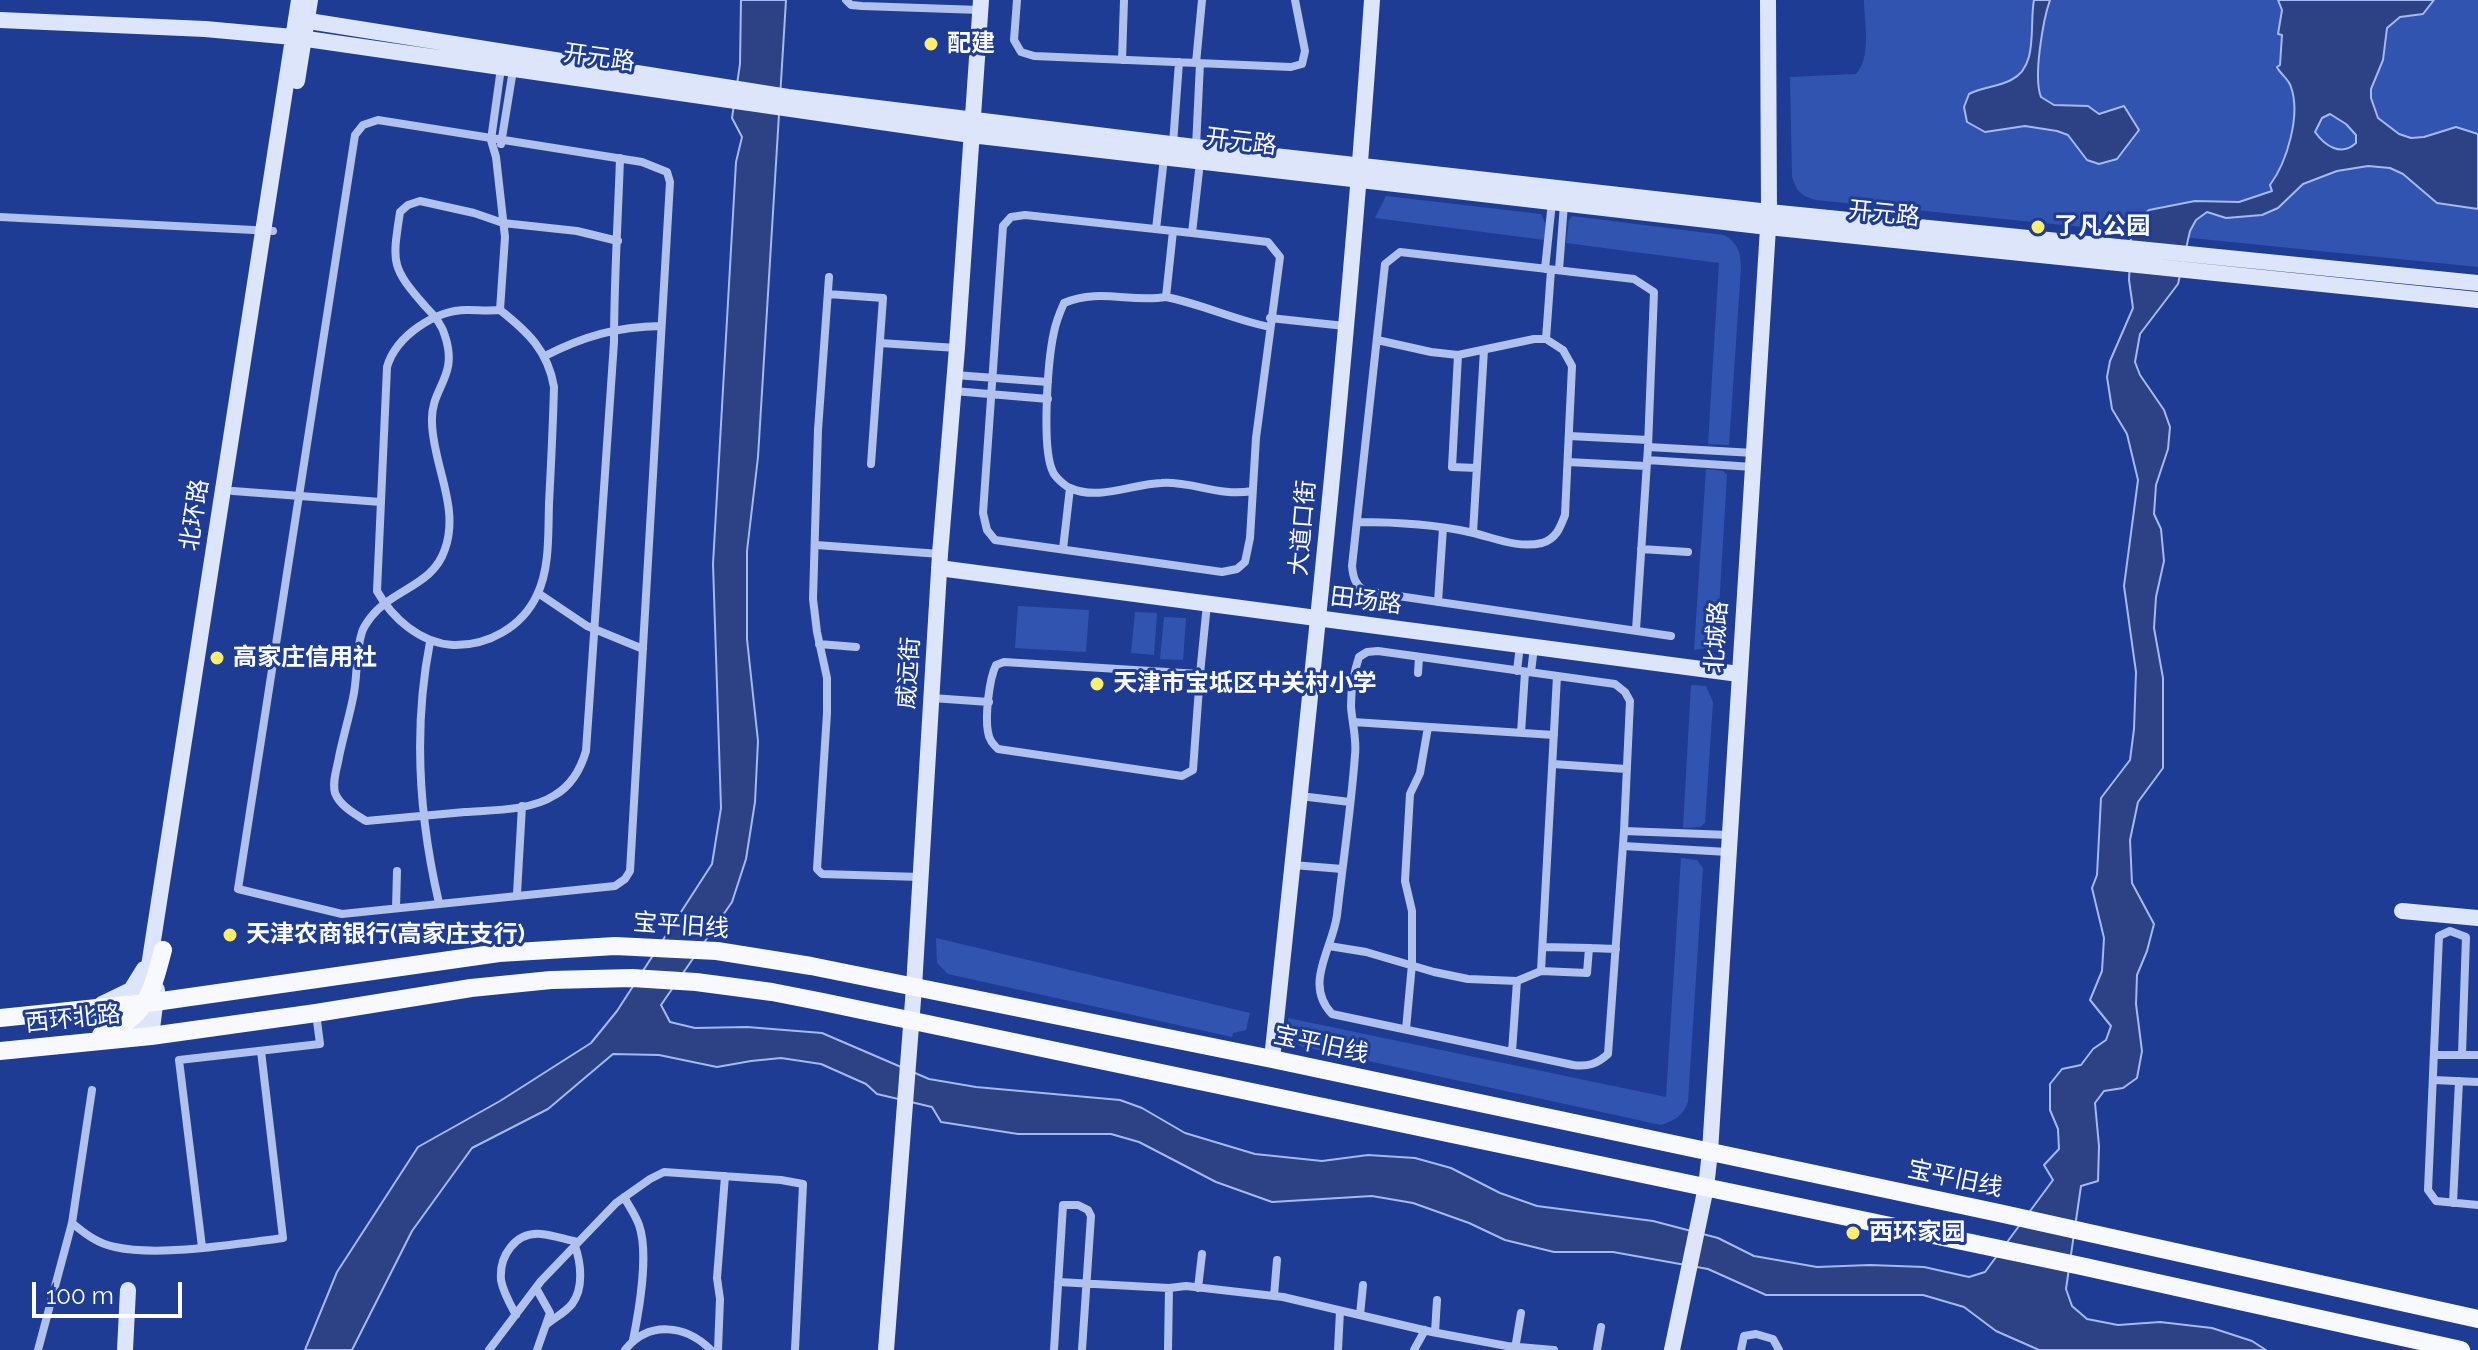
<!DOCTYPE html>
<html>
<head>
<meta charset="utf-8">
<style>
  body { margin:0 }
  #map { position:relative; width:2478px; height:1350px; overflow:hidden; background:#1e3c94; font-family:Raleway,sans-serif }
  canvas { display:block }
  .scale { position:absolute; left:32px; top:1282px; width:150px; height:36px; box-sizing:border-box; border:4px solid #fff; border-top:0; padding-left:10px; font-size:24px; line-height:28px; white-space:nowrap; color:#fff; -webkit-text-stroke:6px #1e3c94; paint-order:stroke }
</style>
</head>
<body>
<div id="map">
<canvas width="2478" height="1350"></canvas>
<div class="scale">100 m</div>
</div>
<script>
const context = document.querySelector('canvas').getContext('2d');
context.lineJoin = 'round';
function fill(path, color) {
  context.fillStyle = color;
  context.fill(path, 'evenodd');
}
function stroke(path, color, width, dash) {
  context.strokeStyle = color;
  context.lineWidth = width;
  context.lineCap = dash ? 'butt' : 'round';
  context.setLineDash(dash || []);
  context.stroke(path);
}
function write(font, color, halo, rows, align = 'center') {
  context.font = font + ' Raleway,"Noto Sans SC",sans-serif';
  context.lineWidth = 6;
  context.setLineDash([]);
  context.textBaseline = 'middle';
  context.strokeStyle = halo;
  context.fillStyle = color;
  for (const [text, x, y, turn = 0] of rows) {
    context.save();
    context.translate(x, y);
    context.rotate((+turn || 0) * Math.PI / 180);
    context.textAlign = isNaN(turn) ? turn : align;
    if (halo) context.strokeText(text, 0, 0);
    context.fillText(text, 0, 0);
    context.restore();
  }
}
const green = new Path2D(`
  M1864,0H2478V267L1816,200C1801,196 1796,191 1792,176L1790,77L1856,74C1872,57 1864,21 1864,0Z
  M1386,196L1541,214L1545,223V240L1375,218Z
  M1572,216L1724,235C1738,243 1741,253 1741,268L1729,445L1708,444L1719,263L1566,243L1569,220Z
  M1706,469L1723,471L1727,475L1717,641L1711,647L1694,650Z
  M1018,606L1089,610L1086,652L1015,648Z
  M1135,612L1157,613L1154,655L1131,653Z
  M1164,617L1186,618L1183,660L1160,659Z
  M1691,685L1706,686L1713,702L1705,823L1700,827L1683,828Z
  M1681,858L1697,860L1703,868L1688,1102C1683,1116 1675,1120 1661,1125L1300,1046L1288,1038V1018L1666,1097Z
  M936,938L1250,1013L1246,1030L1233,1033L1232,1037L948,974L937,963Z`);
const water = new Path2D(`
  M741,0H786L758,457L747,551V639L758,741L755,802L746,859L732,902L661,1005L670,1022L695,1028L747,1027L822,1033L929,1079L976,1087L1120,1100L1142,1108L1185,1133L1255,1154L1322,1161L1368,1155L1415,1158L1451,1168L1500,1193L1537,1206L1653,1221L1718,1238L1754,1256L1817,1267L1870,1265L1924,1267L1969,1277L1985,1272L2053,1180L2044,1165L2059,1149L2058,1129L2050,1110V1084L2062,1069L2081,1065L2093,1049L2106,1040L2111,1026L2090,1000L2102,971L2104,938L2092,888L2097,875L2101,798L2130,760L2134,729L2136,672L2124,586L2138,480L2127,434L2112,409L2107,377L2110,361L2133,308L2129,280L2131,237L2136,222L2149,210L2195,201L2239,202L2272,191L2270,185C2287,162 2301,115 2291,87C2289,79 2280,74 2277,67L2280,65L2282,35L2278,34L2282,10L2278,0H2434L2423,14L2400,17L2387,28L2383,60L2371,89V98L2378,118L2399,134L2411,138L2424,137L2456,127L2478,134V209L2437,203L2403,174L2390,168L2368,166L2337,171L2303,184L2278,208L2262,215L2226,218L2207,212L2196,220L2190,231L2178,284L2140,334L2135,362L2140,375L2164,410L2170,427L2168,449L2156,485L2154,514L2161,529L2164,561L2156,597L2154,628L2163,678V768L2138,802L2130,840L2132,883L2154,924L2147,951L2137,975L2136,1004L2142,1051L2137,1078L2123,1088L2104,1091L2095,1103L2099,1146L2098,1181L2081,1186L2066,1289L2072,1306L2087,1319L2118,1325L2160,1322L2212,1328L2252,1341L2266,1350H2039L1996,1331L1964,1307L1923,1295H1766L1708,1269L1613,1252H1554L1505,1240L1469,1223L1413,1203L1372,1196L1272,1202L1216,1182L1139,1142L1111,1134H1018L941,1122L932,1107L877,1094L866,1084L821,1064L781,1058L751,1061L717,1067L659,1055L613,1054L548,1109L472,1148L412,1231L352,1350H305L337,1272L418,1147L500,1101L591,1043L617,1011L712,864L721,808L713,564L736,162L742,137L732,118L740,64ZM2330,114L2346,124L2356,135V143C2341,157 2325,146 2315,132L2322,118Z
  M2034,0H2050C2043,20 2033,78 2041,97L2054,105L2088,106L2099,114L2124,106L2139,130L2117,159L2099,164L2087,160L2068,135L2057,131L2025,126L1985,132L1967,122L1964,107L1969,94C1982,87 1998,87 2011,80C2039,67 2029,25 2034,0Z`);
const street = new Path2D(`
  M846,0L851,5L862,6L980,10
  M1017,0L1014,40L1021,52L1034,56L1291,67L1302,64L1305,51L1295,0
  M1122,60L1124,0
  M1196,63L1202,0
  M378,120L642,162L667,172L670,182L630,871L625,879L615,886L342,914L238,889L355,135L363,125Z
  M501,144L513,70
  M1173,144L1179,62
  M1196,147L1200,63
  M0,217L273,231
  M1156,229L1164,158
  M1173,231L1166,297C1131,303 1099,288 1064,303C1060,312 1056,322 1054,332C1048,359 1041,448 1053,472C1055,477 1065,486 1070,488C1098,501 1133,484 1161,483C1193,481 1219,497 1252,491
  M1192,233L1025,215L1011,217L1003,226L983,513L987,530L995,540L1222,572L1237,569L1245,562L1250,538L1256,438L1280,257L1268,242L1192,233L1200,162
  M618,241L577,231L503,223L474,213L420,201L408,205L400,212C392,264 391,267 425,306C433,314 442,324 445,336C459,378 430,387 432,423C433,465 460,507 445,549C433,586 394,588 371,617C368,621 364,626 362,632C355,654 358,676 353,698C349,718 343,737 339,757C337,769 332,781 335,793C340,806 355,814 366,821C399,818 432,815 465,812C494,810 530,811 555,795C572,785 581,768 586,751L614,342C614,281 618,219 620,158
  M1545,269L1552,202
  M1559,270L1564,204
  M829,277L818,430L813,599L817,632L827,678V713L817,869L822,874L920,877
  M828,294L883,298L871,464
  M1166,297C1202,304 1234,320 1270,327
  M500,310C528,332 548,351 554,387C553,426 551,465 549,504C548,534 550,568 537,595C522,627 488,646 453,645C420,643 392,618 377,591L387,367C396,336 435,310 467,310C478,310 488,311 500,310L505,237L496,157L491,140L501,68
  M1270,318L1345,326
  M1377,340L1431,352L1458,355L1534,339H1546
  M880,343L957,348
  M1458,355L1452,467L1477,468
  M545,356C584,336 616,327 661,326
  M955,375L1048,382
  M954,391L1048,399
  M1569,436L1648,440
  M1647,460L1753,467
  M1568,462L1646,466
  M233,491L381,502
  M1357,522C1394,522 1433,524 1469,532C1493,537 1517,549 1542,543C1556,539 1560,528 1565,515L1572,366L1563,350L1546,339L1551,270
  M1473,533L1484,350
  M816,545L940,554
  M1063,549L1070,488
  M1641,549L1688,552
  M538,593L587,626L643,649
  M1438,602L1443,528
  M1636,630L1648,447
  M1671,636L1364,591C1355,584 1353,577 1352,566L1385,264L1400,252L1634,279L1654,292L1648,447L1754,453
  M430,642C413,729 419,817 439,903
  M819,644L856,647
  M1517,671L1520,645
  M1531,672L1534,647
  M1418,673L1419,657
  M1200,674L1193,770L1182,776L998,749C993,744 989,740 988,732C985,717 989,679 996,665L1004,662L1200,674L1207,604
  M932,698L989,702
  M1353,722L1554,735
  M1521,733L1525,672
  M1553,764L1626,769
  M1300,796L1350,802
  M1624,831L1608,1054C1597,1064 1588,1067 1573,1065L1332,1014C1303,984 1333,948 1337,915C1343,862 1351,809 1355,755C1357,739 1352,723 1351,706C1351,690 1354,672 1359,657L1367,652L1378,651L1615,684L1625,692L1630,701L1624,831L1729,835
  M1623,846L1728,852
  M1293,865L1342,869
  M517,894L522,806
  M396,908L397,871
  M1329,946L1366,952L1434,972L1468,979L1517,981L1541,971L1587,973L1589,948L1616,949
  M1543,947L1591,948
  M1541,971L1557,676
  M1406,1029L1412,964V911L1405,881L1410,794L1420,773L1428,727
  M1512,1052L1517,981
  M2462,1054L2466,937L2450,931L2439,936L2428,1190L2436,1201L2478,1205
  M2434,1055H2478
  M2433,1080L2478,1082
  M624,1197C629,1206 636,1216 639,1225C649,1253 639,1311 633,1340
  M2453,1203L2459,1081
  M72,1223C84,1233 98,1244 115,1247C160,1257 236,1244 283,1238L261,1051
  M202,1247L179,1060L320,1044L316,1013
  M1058,1282L1169,1288L1186,1286L1283,1297L1432,1332L1507,1346L1554,1350
  M536,1288L550,1313L537,1350
  M1198,1288L1202,1254
  M1274,1296L1277,1260
  M516,1315C510,1304 503,1292 501,1280C499,1256 515,1232 541,1234C553,1235 567,1240 578,1242
  M1360,1315L1363,1285
  M546,1325C554,1318 566,1312 572,1304C584,1288 581,1263 575,1246
  M1435,1332L1437,1300
  M1515,1349L1521,1313
  M38,1350L72,1223L92,1090
  M489,1350L541,1281L616,1203L650,1179L664,1172L781,1180L803,1184L795,1350
  M625,1350C649,1320 686,1325 711,1350
  M718,1350L720,1299L717,1278L725,1176
  M1054,1350L1063,1205H1078L1088,1210L1091,1216L1082,1350
  M1168,1350L1169,1288
  M1338,1350L1340,1311
  M1414,1350L1425,1330
  M1597,1350L1601,1327
  M1741,1350L1744,1336L1756,1334L1773,1339L1779,1350`);
const secondary = new Path2D(`
  M296,19L788,97L1195,147L1769,212L2478,283
  M0,20L205,29L293,37L971,135L1768,227L2478,300
  M297,81L310,0
  M939,568L1739,674
  M2402,911L2478,918
  M102,1004L131,990L144,969
  M151,1036L157,990
  M138,1037L299,0
  M1272,1059C1309,707 1348,354 1372,0
  M125,1350L128,1290
  M886,1350L914,987L940,554L957,348L981,0
  M1672,1350L1706,1187L1710,1152L1769,212L1768,0`);
const primary = new Path2D(`
  M0,1018L155,1002L499,953L615,946L717,951L811,966L1272,1059L1999,1213L2478,1319
  M101,1035C147,1017 151,994 163,950
  M0,1051L151,1036L316,1013L471,988L551,980L632,978L696,982L772,992L823,1002L2081,1266L2461,1350`);
const markers = [
  [931,44,8,"#fdee70"],
  [2038,227,8,"#fdee70"],
  [217,658,8,"#fdee70"],
  [1097,684,8,"#fdee70"],
  [230,935,8,"#fdee70"],
  [1853,1233,8,"#fdee70"]
];
const poiNames = [
  ["配建",947,44],
  ["了凡公园",2054,227],
  ["高家庄信用社",233,658],
  ["天津市宝坻区中关村小学",1113,684],
  ["天津农商银行(高家庄支行)",246,935],
  ["西环家园",1869,1233]
];
const streetNames = [
  ["开元路",599,58,8],
  ["开元路",1241,142,7],
  ["开元路",1884,214,6],
  ["北环路",195,515,-81],
  ["大道口街",1303,528,-85],
  ["田场路",1366,601,7],
  ["北城路",1717,637,-86],
  ["威远街",909,673,-86],
  ["宝平旧线",681,926,4],
  ["西环北路",73,1019,-6],
  ["宝平旧线",1321,1045,12],
  ["宝平旧线",1955,1179,12]
];
fill(green, '#3254b1');
fill(water, '#2c4284');
stroke(water, '#a4b9f0', 2);
stroke(street, '#b0c1ee', 8);
stroke(secondary, '#dde5fa', 16);
stroke(primary, '#f8f9ff', 18);
for (const [x, y, r, color] of markers) {
  const dot = new Path2D();
  dot.arc(x, y, r, 0, 2 * Math.PI);
  context.fillStyle = color;
  context.fill(dot);
  stroke(dot, '#1e3c94', 3);
}
write('bold 24px', '#fff', '#1e3c94', poiNames, 'left');
write('24px', '#fff', '#1e3c94', streetNames);
</script>
</body>
</html>
